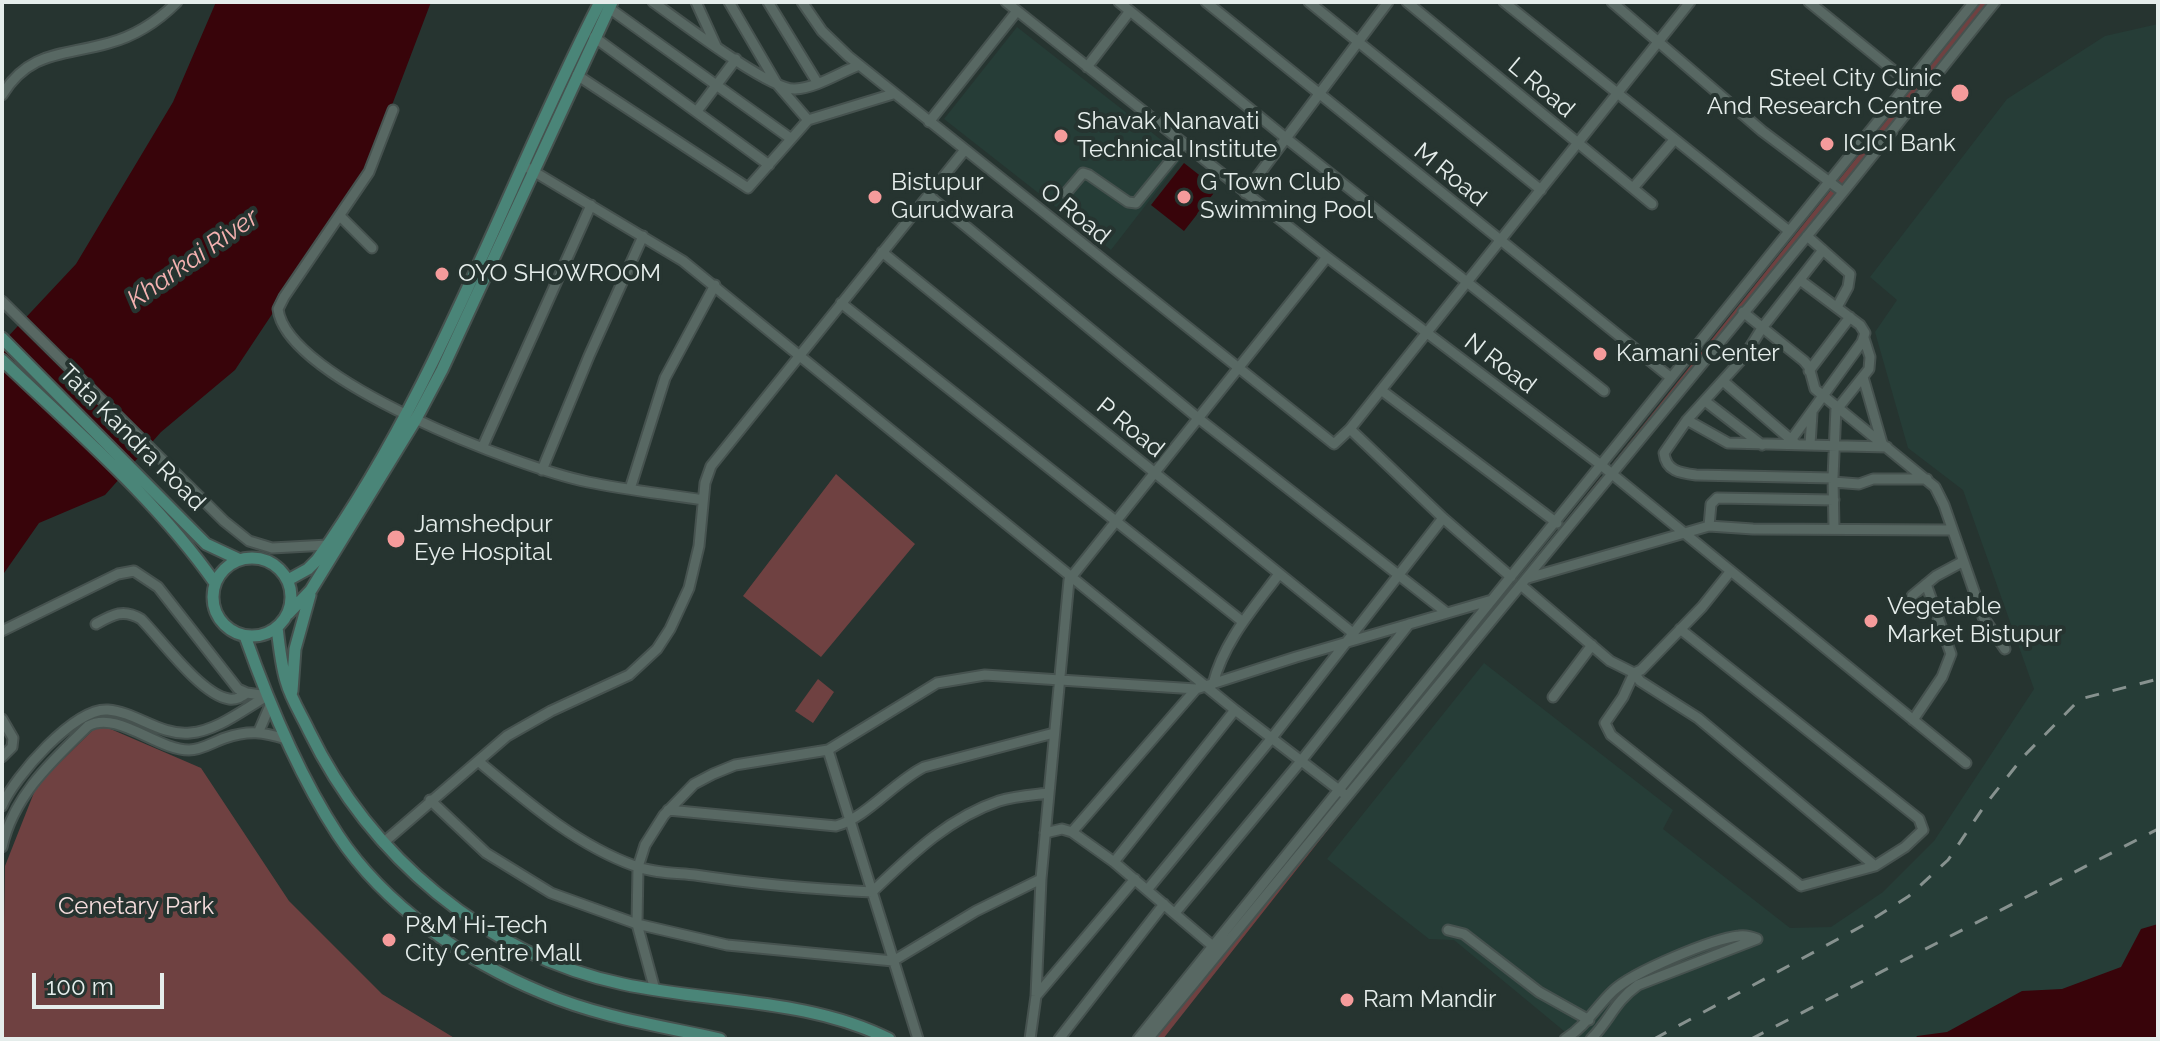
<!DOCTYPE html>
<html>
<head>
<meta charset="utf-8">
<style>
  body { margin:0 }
  #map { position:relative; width:2160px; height:1041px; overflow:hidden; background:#263430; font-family:Raleway,sans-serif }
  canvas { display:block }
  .frame { position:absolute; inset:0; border:4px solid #e5edeb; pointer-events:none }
  .scale { position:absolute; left:32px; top:973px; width:132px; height:36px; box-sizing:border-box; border:4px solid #e5edeb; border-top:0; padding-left:10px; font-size:24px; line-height:28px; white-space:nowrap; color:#e5edeb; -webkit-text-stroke:6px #263430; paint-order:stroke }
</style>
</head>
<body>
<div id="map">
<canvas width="2160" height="1041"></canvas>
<div class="frame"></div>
<div class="scale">100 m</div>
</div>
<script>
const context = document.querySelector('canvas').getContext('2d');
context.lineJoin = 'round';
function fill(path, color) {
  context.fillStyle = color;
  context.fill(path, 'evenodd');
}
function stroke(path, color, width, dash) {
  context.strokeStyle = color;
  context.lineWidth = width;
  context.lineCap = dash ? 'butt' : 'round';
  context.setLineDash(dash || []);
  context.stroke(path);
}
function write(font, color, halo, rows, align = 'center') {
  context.font = font + ' Raleway,sans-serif';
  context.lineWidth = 8;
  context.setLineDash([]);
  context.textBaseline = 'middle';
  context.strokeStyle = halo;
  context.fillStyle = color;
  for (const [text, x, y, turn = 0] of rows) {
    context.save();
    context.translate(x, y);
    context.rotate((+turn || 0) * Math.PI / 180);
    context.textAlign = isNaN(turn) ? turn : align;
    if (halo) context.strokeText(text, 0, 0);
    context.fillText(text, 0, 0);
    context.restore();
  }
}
const built = new Path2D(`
  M2158,24V1039H1563L1570,1036L1454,940L1429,939L1327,859L1484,663L1673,810L1663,829L1790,928L1831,927L1883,892L1934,841L2034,689L1963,490L1908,448L1875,332L1897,300L1870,277L2007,99L2105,36Z
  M1017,27L1183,157L1111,250L944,119Z`);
const green = new Path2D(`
  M1981,2H1990L1615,467L1612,464Z
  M836,474L915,544L821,657L743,596Z
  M1601,477L1603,481L1163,1039H1150Z
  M818,679L834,692L813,723L795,711Z
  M99,724L201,768L289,901L382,994L456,1039H2L5,866L37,785Z`);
const water = new Path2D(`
  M216,2H431L367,171L235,370L161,432L105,495L39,523L2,576V343L76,264L173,102Z
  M1184,163L1217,189L1184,231L1151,205Z
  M2158,924V1039H1915L1917,1036L1947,1032L2022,991L2062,989L2121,967L2141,929Z`);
const minor = new Path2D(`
  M653,2C677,19 771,91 795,89C816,88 839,73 859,65
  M696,2L716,46
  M729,2L777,84L808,120
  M768,2L817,82
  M802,2L822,31L848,56L1334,444L1350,429L1690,2
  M1006,2L1327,257L1601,465L1966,763
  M1119,2L1287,139L1604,391
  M1206,2L1670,377
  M1309,2L1541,190
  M1407,2L1652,204
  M1504,2L1789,231
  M1612,2L1762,131L1843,192
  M1809,2L1909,83
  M609,8L790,138
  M594,37L769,165
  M1087,67L1130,11
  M577,75L748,188L808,120L893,94
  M2,95C30,50 64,56 109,43C135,36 158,21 177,2
  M393,110L369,172L284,297L278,309C286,380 523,469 588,482C626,490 665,494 703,500
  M697,111L736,59
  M929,122L1017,11
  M523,165L683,261L1235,710L1343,793
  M1633,188L1674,140
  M1066,193L1083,173L1089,175L1128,202L1136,203L1184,144
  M1245,193L1388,2
  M928,195L1198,418L1447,613
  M340,216L372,248
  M1807,236L1850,274L1848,287L1837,307
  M1823,250L1762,328L1744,357L1687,420L1664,453C1666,471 1680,473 1696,475L1833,478
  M882,252L1354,634
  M2,301L224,521L249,541L272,548L328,545
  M841,303L1243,622
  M1743,312L1804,361L1809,367L1815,389L1935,487L1944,505L1983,617L2005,649
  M1809,371L1850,317
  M1863,377L1882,443
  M1723,381L1796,444
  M1381,390L1557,523
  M1705,401L1762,445
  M1838,408L1869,369L1870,357L1864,338
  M1687,420L1728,443L1887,447
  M1350,429L1443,518L1511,577
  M1791,440L1862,342L1865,333L1860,325L1800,280
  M1810,445L1812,413
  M483,446L591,205
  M542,470L589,356L643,236
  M1833,482L1859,484L1873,479H1927
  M630,489L665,378L715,285
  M1709,526L1711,504L1717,498L1834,500
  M1834,528L1833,478L1836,407
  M1528,578L1709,526L1753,529L1952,530
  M1522,586L1610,661L1634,673L1641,670L1702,607L1730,572
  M1912,596L1936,576L1962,562
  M96,624C112,615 123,608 141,619C161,639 201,695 229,699C237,700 241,697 247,693
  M1680,629L1919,819L1923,830L1905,847L1875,866L1801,886L1611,735L1605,723L1623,697L1634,673L1640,681L1698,718L1875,866
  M2,631L118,574L134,571L158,587L238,689L247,693L268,696
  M1213,684C1224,641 1253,609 1279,574
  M1553,697L1592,645
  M2,719L13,738L12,747L2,757
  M1913,720L1942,677L1951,654L1926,584
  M259,731L271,703
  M828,750L918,1039
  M478,761C526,801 576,845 635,866C653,873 676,873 695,875C754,884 813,889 872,892C910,856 948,818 999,801C1015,796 1033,795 1049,793
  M430,800L486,853L551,893L637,924L727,945L893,961L976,911L1041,879
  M2,806C14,777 75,707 108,710C136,712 160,736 190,733C217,731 244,709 267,696
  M668,810L836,826C866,818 894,782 924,767L1054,733
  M1072,832L1114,862L1215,948
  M1045,833L1062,829L1072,832L1196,689
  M383,843L507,736L551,711L629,675L657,649L670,629L689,588L699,546L705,483L711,466L964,151
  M2,847C14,795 52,761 88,726C117,710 157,750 189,750C202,750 213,742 225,738C249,730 263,732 286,739
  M1114,862L1235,710
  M1147,890L1271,739L1443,518
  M1175,913L1301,761L1409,624
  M1448,930L1464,934L1539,992L1589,1020
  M655,990L637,924L638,867L645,845L664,815L694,784L713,774L735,765L828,750L937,683L985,675L1196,689L1296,657L1492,600
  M1036,996L1135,879
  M1030,1039L1036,996L1041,879L1069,580L1327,257
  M1059,1039L1164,904
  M1138,1039L1974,2
  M1148,1039C1380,759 1608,476 1840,196C1892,132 1943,66 1995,2
  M1565,1039C1586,1026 1596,1007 1613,991C1633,972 1712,939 1739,936C1746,935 1750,936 1757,939
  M1591,1039C1610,1020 1614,1002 1638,985L1757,939`);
const major = new Path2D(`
  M2,338L206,544L238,559
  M2,360C76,431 156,499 215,583
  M213 597a39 39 0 1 1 78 0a39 39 0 1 1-78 0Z
  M288,580L308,569L317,560C439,389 505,187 600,2
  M288,614L311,590L416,419L442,370L612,2
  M277,627C279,645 281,664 286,681C291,699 301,714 309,731C370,856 485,955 623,984C710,1003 808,998 889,1039
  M245,636C269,704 298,774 338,835C385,906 465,961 543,993C599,1017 661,1026 720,1039
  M292,691L295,649L310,595`);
const rail = new Path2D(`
  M1654,1039L1862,926L1909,896L1948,860L1985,805L2024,756L2080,699L2158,679
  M1751,1039L2158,829`);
const markers = [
  [1960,93,10,"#f59b9b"],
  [1061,136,8,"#f59b9b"],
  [1827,144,8,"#f59b9b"],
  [875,197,8,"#f59b9b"],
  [1184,197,8,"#f59b9b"],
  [442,274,8,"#f59b9b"],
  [1600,354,8,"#f59b9b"],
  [396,539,10,"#f59b9b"],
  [1871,621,8,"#f59b9b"],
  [389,940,8,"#f59b9b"],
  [1347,1000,8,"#f59b9b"]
];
const poiNames = [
  ["Steel City Clinic",1942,79,"right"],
  ["And Research Centre",1942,107,"right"],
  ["Shavak Nanavati",1077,122],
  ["Technical Institute",1077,150],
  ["ICICI Bank",1843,144],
  ["Bistupur",891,183],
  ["Gurudwara",891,211],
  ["G Town Club",1200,183],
  ["Swimming Pool",1200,211],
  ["OYO SHOWROOM",458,274],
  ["Kamani Center",1616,354],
  ["Jamshedpur",414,525],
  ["Eye Hospital",414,553],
  ["Vegetable",1887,607],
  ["Market Bistupur",1887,635],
  ["P&M Hi-Tech",405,926],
  ["City Centre Mall",405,954],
  ["Ram Mandir",1363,1000]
];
const streetNames = [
  ["L Road",1541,88,40],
  ["M Road",1450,175,39],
  ["O Road",1075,214,39],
  ["N Road",1500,364,37],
  ["P Road",1130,428,39],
  ["Tata Kandra Road",132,438,45]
];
const parkNames = [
  ["Cenetary Park",136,907]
];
const waterNames = [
  ["Kharkai River",193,259,-35]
];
fill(built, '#263d37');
fill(green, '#6f4141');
fill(water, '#38040a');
stroke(minor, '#46524f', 13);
stroke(major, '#46524f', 15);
stroke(minor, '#586863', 9);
stroke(major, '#4a8578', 11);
stroke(rail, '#87928f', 3, [14, 14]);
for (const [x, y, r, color] of markers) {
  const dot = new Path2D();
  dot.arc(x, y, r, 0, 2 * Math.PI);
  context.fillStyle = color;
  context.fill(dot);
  stroke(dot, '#263430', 3);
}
write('24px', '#e5edeb', '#263430', poiNames, 'left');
write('24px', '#e5edeb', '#263430', streetNames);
write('24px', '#f5dddd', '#263430', parkNames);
write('italic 26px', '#f5b2b1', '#263430', waterNames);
</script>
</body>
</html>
